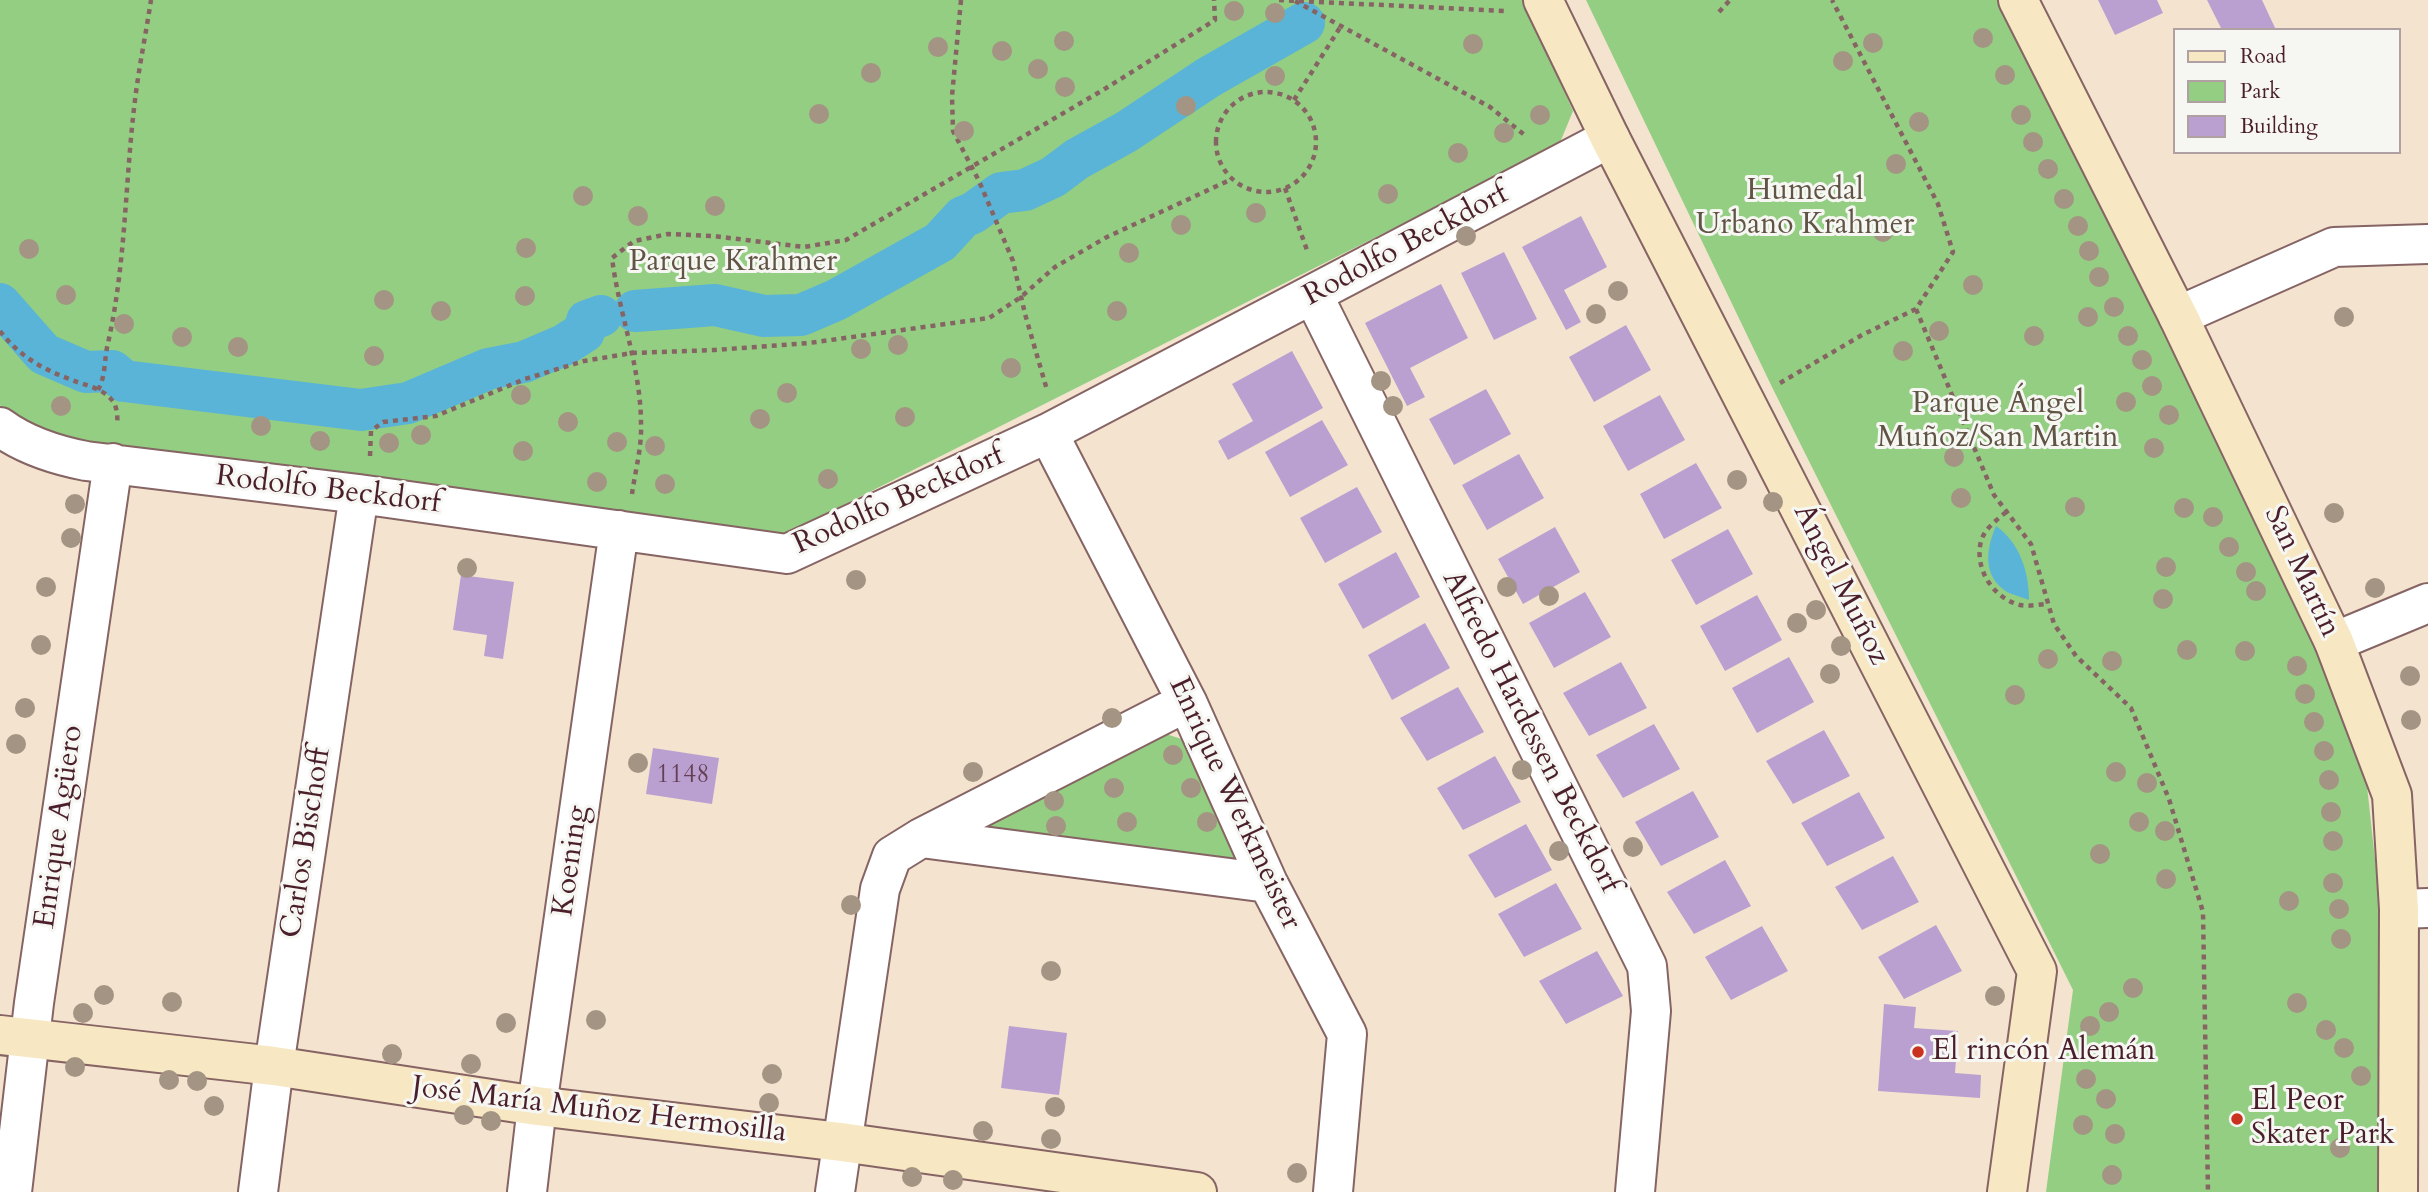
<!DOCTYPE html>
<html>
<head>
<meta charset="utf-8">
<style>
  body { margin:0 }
  #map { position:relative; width:2428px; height:1192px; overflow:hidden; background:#f4e3cf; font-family:Cardo,serif }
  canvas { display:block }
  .legend { position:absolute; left:2173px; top:28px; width:228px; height:126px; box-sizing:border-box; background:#f6f6f2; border:2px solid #b1a0a2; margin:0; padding:9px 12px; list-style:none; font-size:21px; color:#4a1f2b }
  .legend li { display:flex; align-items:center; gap:14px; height:35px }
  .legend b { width:35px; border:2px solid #b1a0a2 }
</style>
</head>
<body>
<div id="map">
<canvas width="2428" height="1192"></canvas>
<ul class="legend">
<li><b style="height:9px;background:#f7e8c3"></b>Road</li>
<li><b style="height:19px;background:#94ce82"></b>Park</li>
<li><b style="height:19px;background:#b9a0d1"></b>Building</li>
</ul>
</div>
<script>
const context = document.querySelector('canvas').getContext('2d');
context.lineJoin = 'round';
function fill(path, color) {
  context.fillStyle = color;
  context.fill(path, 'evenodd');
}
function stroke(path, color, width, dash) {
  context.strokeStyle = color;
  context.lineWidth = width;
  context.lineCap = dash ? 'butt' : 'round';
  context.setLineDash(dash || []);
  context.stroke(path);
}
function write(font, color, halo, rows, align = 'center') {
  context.font = font + ' Cardo,serif';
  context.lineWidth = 6;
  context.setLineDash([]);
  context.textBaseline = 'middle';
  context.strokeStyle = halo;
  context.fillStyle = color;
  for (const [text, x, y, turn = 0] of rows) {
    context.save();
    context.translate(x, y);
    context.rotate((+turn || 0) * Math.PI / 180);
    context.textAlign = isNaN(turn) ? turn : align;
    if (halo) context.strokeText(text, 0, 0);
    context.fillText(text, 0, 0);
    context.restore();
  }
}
const green = new Path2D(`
  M0,0H1523L1573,111L1559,145L782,536L40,435L16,427L0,405Z
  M1586,0H2004L2308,624L2366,777L2379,896L2384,1192H2046L2073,990L1772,387Z
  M1166,734L1194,743L1240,864L984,834L980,822Z`);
const water = new Path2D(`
  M1996,526C2020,543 2029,572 2029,600C2022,597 2013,595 2007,592C1982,576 1986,549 1996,526Z`);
const canal = new Path2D(`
  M0,304L44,354L86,372L112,371L124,381L361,410L408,403L488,369L524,362L564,345L584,332L587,321L601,316
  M635,311L715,305L764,316L801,315L836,300L940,242L963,217L973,213L1001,193L1025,190L1053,177L1077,159L1126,132L1209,77L1304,23`);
const building = new Path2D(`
  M2098,0H2157L2163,13L2115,35Z
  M2207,0H2262L2276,30H2222Z
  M1581,216L1607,267L1564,290L1581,322L1566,330L1522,247Z
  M1504,252L1537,319L1494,340L1461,273Z
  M1441,284L1468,338L1410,368L1425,397L1407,406L1365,323Z
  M1626,325L1651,370L1594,402L1569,357Z
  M1292,351L1323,408L1228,460L1218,441L1253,421L1232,384Z
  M1486,389L1511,434L1454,465L1429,419Z
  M1660,395L1685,440L1628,471L1603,426Z
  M1322,420L1348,465L1290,497L1265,452Z
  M1519,454L1544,498L1487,530L1462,485Z
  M1696,463L1722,508L1664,539L1640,494Z
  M1357,487L1382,532L1325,563L1300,518Z
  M1555,527L1580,572L1523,604L1498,559Z
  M1728,529L1753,574L1696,605L1671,560Z
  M1396,552L1420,597L1363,629L1338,584Z
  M461,575L514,582L503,659L484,656L487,635L453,630Z
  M1585,592L1611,637L1554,668L1529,623Z
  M1757,595L1782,640L1725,671L1700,626Z
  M1425,623L1450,668L1392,700L1368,655Z
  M1789,657L1814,702L1757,733L1732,688Z
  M1621,662L1647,708L1589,736L1563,693Z
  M1458,687L1484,732L1427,761L1400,718Z
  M1654,724L1680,769L1623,798L1596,755Z
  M1824,730L1850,776L1793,804L1766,761Z
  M653,748L719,758L712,804L646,794Z
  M1495,756L1521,802L1463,830L1437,788Z
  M1693,791L1719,837L1661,866L1635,822Z
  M1859,792L1885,838L1827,866L1801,823Z
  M1526,824L1552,870L1495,898L1468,855Z
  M1893,856L1919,902L1862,930L1835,887Z
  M1725,860L1751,906L1694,934L1667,892Z
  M1556,883L1582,929L1524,957L1498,914Z
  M1936,925L1962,971L1904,999L1878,957Z
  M1762,926L1788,971L1731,1000L1705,957Z
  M1597,951L1623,996L1566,1024L1539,981Z
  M1884,1004L1916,1007L1914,1028L1958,1031L1955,1073L1981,1075L1980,1098L1878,1091Z
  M1009,1026L1067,1033L1059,1095L1001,1088Z`);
const path = new Path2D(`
  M961,0L952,96L953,131L979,181L1013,261L1025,314L1047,390
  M1279,0L1505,11
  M1295,1L1490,107L1527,137
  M1719,12L1730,0
  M1216 142a50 50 0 1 1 100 0a50 50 0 1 1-100 0Z
  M1294,100L1341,26
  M1285,188L1308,253
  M1916,309L1994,495L2031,544L2054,624L2076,656L2131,708L2169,799L2203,912L2208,1192
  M0,331C19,356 42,369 72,380C84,385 102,388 111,399C117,405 118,416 117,425
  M1780,383L1862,335L1916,309L1953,252L1938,204L1832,0
  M98,390C106,376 104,359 108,343C126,263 125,181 135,100C139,67 146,33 151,0
  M370,456L371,431L383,422L436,416L525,379L584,361L632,353L715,350L809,343L989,318L1021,297L1055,267L1107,237L1232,179
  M632,494C635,472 642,447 641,424C641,368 619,314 612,258L634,241L668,234L713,236L804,247L846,240L1103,90L1215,20L1214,0
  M2006,512C1997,520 1985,528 1981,541C1974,569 1993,598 2020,605C2028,607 2039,604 2047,604`);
const street = new Path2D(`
  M1313,295L1647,966L1651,1011L1635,1192
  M2178,316L2334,247L2428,244
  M0,427C26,446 55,455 86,461L359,494L787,554L1048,433L1610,138
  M1048,433L1188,704L1268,883L1347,1034L1333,1192
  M2334,642L2428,603
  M921,838L1268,883
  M2399,909L2428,908
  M12,1192L34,1003L113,463
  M258,1192L274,1066L359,494
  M527,1192L537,1106L619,530
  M835,1192L880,889L892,856L921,838L1169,711L1188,704`);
const secondary = new Path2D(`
  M1543,0L1610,138L2037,971L2007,1192
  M2018,0L2178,316L2334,642L2392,795L2399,909L2398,1192
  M0,1035L274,1066L537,1106L841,1142L1197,1192`);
const trees = [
  [1234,11],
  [1275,13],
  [1983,38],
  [1064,41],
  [1873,43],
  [1473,44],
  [938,47],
  [1002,51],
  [1843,61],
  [1038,69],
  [871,73],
  [2005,75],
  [1275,76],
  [1065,87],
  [1186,106],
  [819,114],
  [1540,115],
  [2021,115],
  [1919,122],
  [964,131],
  [1504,133],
  [2033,142],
  [1458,153],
  [1896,164],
  [2048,169],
  [1388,194],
  [583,196],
  [2064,199],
  [715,206],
  [1256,213],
  [638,216],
  [1181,225],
  [2078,226],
  [1883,232],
  [1466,236],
  [526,248],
  [29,249],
  [2089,251],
  [1129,253],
  [2099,277],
  [1973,285],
  [1618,291],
  [66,295],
  [525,296],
  [384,300],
  [2114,307],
  [441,311],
  [1117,311],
  [1596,314],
  [2088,317],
  [2344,317],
  [124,324],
  [1939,331],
  [2034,336],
  [2128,336],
  [182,337],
  [898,345],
  [238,347],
  [861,349],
  [1903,351],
  [374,356],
  [2142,360],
  [1011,368],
  [1381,381],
  [2152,386],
  [787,393],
  [521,395],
  [2126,402],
  [61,406],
  [1393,406],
  [2169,415],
  [905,417],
  [760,419],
  [568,422],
  [261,426],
  [421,435],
  [320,441],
  [617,442],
  [389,443],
  [655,446],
  [2154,448],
  [523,451],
  [1954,457],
  [828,479],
  [1737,480],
  [597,482],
  [665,484],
  [1961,498],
  [1773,502],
  [75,504],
  [2075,507],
  [2184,508],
  [2334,513],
  [2213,517],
  [71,538],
  [2229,547],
  [2166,567],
  [467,568],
  [2246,572],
  [856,580],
  [46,587],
  [1507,587],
  [2375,588],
  [2256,591],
  [1549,596],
  [2163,599],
  [1816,610],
  [1797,623],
  [41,645],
  [1841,646],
  [2187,650],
  [2245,651],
  [2048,659],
  [2112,661],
  [2297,666],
  [1830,674],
  [2410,676],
  [2305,694],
  [2015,695],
  [25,708],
  [1112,718],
  [2411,720],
  [2314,722],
  [16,744],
  [2324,751],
  [1173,755],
  [638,763],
  [1522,770],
  [973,772],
  [2116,772],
  [2329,780],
  [2147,783],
  [1114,788],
  [1191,788],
  [1054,801],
  [2331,812],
  [1127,822],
  [1207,822],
  [2139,822],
  [1056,826],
  [2165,831],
  [2333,841],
  [1633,847],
  [1559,851],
  [2100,854],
  [2166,879],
  [2333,883],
  [2289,901],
  [851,905],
  [2339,909],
  [2341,939],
  [1051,971],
  [2133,988],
  [104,995],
  [1995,996],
  [172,1002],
  [2297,1003],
  [2109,1012],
  [83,1013],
  [596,1020],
  [506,1023],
  [2090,1026],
  [2326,1030],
  [2344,1048],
  [2107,1052],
  [392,1054],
  [471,1064],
  [75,1067],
  [772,1074],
  [2361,1076],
  [2086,1079],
  [169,1080],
  [197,1081],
  [2106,1099],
  [769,1103],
  [214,1106],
  [1055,1107],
  [464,1115],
  [491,1121],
  [2083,1125],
  [983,1131],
  [2115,1134],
  [1051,1139],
  [2340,1148],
  [1297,1173],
  [2112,1175],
  [912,1177],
  [953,1180]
];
const markers = [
  [1918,1052,7,"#c8321e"],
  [2237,1119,7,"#c8321e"]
];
const numberNames = [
  ["1148",683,776]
];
const parkNames = [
  ["Humedal",1805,192],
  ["Urbano Krahmer",1805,226],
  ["Parque Krahmer",733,263],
  ["Parque Ángel",1998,405],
  ["Muñoz/San Martin",1998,439]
];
const streetNames = [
  ["Rodolfo Beckdorf",1406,246,-28],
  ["Rodolfo Beckdorf",328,491,7],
  ["Rodolfo Beckdorf",899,501,-24],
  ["San Martín",2301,572,65],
  ["Ángel Muñoz",1840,585,63],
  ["Alfredo Hardessen Beckdorf",1530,732,63],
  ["Enrique Werkmeister",1234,804,65],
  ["Enrique Agüero",60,827,-82],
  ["Carlos Bischoff",307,843,-81],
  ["Koening",572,861,-82],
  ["José María Muñoz Hermosilla",599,1111,7]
];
const poiNames = [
  ["El rincón Alemán",1932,1052],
  ["El Peor",2251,1102],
  ["Skater Park",2251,1136]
];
fill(green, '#94ce82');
fill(water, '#5ab4d7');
stroke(canal, '#5ab4d7', 42);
fill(building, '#b9a0d1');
stroke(street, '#866464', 42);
stroke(secondary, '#866464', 42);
stroke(path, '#866464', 4.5, [5, 5]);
stroke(street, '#fff', 38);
stroke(secondary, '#f7e8c3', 38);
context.fillStyle = '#a39483';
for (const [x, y] of trees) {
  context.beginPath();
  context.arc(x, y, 10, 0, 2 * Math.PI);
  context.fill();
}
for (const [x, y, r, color] of markers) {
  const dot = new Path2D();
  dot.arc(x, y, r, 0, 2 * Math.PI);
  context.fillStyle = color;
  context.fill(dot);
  stroke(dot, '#f6f6f2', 2.5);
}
write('26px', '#663f54', null, numberNames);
write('30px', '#605445', '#f6f6f2', parkNames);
write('30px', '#4a1f2b', '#f6f6f2', streetNames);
write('30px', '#4a1f2b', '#f6f6f2', poiNames, 'left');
</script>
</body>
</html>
